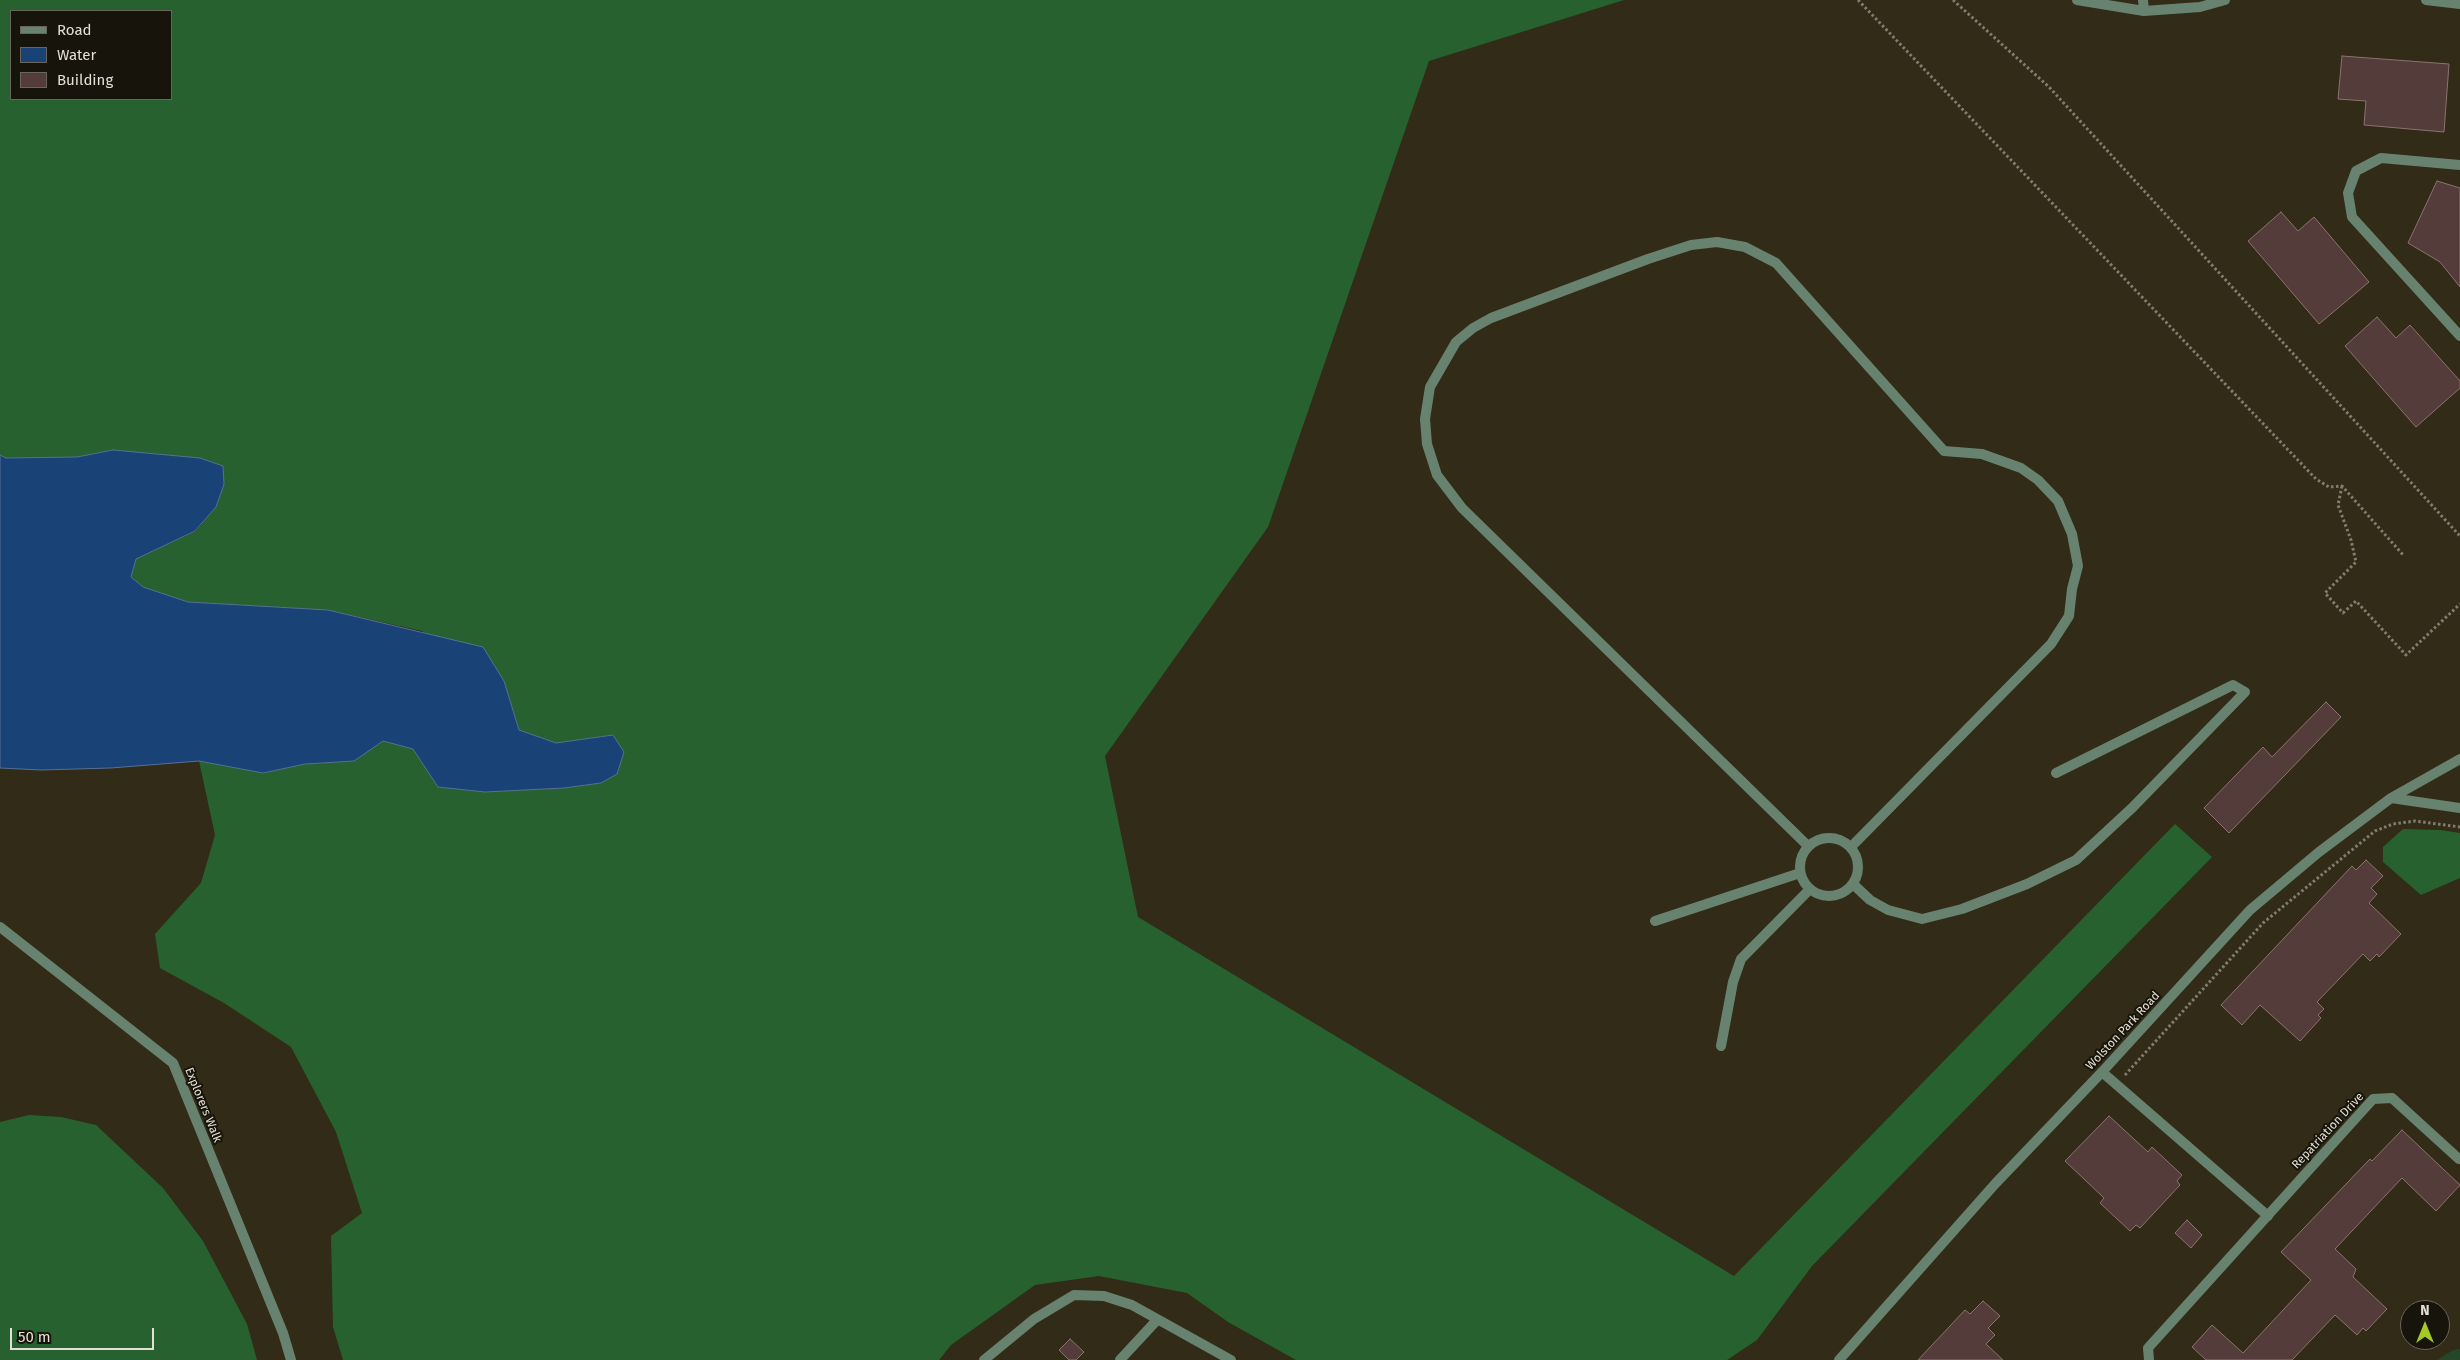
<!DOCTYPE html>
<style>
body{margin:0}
#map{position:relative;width:2460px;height:1360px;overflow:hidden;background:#322b17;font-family:"Fira Sans",sans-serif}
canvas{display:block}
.legend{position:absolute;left:10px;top:10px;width:162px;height:90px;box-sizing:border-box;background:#17140b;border:1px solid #69655b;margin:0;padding:6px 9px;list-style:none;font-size:15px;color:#e3dfd2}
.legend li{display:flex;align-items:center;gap:10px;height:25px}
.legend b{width:25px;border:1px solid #69655b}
.north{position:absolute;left:2400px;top:1300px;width:50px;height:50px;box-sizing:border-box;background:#17140b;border:1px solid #69655b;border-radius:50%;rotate:0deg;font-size:14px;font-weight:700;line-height:20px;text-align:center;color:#e3dfd2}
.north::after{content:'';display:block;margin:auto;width:18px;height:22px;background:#a3c926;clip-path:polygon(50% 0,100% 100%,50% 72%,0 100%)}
.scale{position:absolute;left:10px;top:1328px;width:144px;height:22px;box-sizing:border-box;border:2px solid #e3dfd2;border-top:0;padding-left:6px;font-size:15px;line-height:18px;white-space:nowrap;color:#e3dfd2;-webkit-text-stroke:4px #17140b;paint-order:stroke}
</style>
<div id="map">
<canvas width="2460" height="1360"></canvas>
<ul class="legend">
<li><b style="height:6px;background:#67836f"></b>Road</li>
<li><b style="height:14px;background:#194276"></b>Water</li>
<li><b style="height:14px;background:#543c3a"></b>Building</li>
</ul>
<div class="north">N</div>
<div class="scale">50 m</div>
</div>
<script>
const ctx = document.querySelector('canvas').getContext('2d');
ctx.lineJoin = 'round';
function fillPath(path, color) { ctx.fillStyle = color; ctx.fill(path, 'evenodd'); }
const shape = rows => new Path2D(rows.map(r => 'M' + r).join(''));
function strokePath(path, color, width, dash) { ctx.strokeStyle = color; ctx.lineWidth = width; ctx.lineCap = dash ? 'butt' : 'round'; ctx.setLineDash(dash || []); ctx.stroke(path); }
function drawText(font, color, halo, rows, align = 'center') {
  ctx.font = font + ' "Fira Sans",sans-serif'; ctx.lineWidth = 4; ctx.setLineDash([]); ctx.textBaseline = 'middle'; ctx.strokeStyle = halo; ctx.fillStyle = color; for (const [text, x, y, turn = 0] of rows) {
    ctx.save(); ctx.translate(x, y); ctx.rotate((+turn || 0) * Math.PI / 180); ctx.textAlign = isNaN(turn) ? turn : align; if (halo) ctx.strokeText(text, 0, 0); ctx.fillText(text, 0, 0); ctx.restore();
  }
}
fillPath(shape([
 [2460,1349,2460,1360,2437,1360,2453,1350]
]), '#26462a');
fillPath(shape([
 [0,0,1624,0,1429,61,1268,527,1105,756,1138,917,1734,1276,2175,824,2212,857,1812,1266,1757,1340,1727,1360,1296,1360,1228,1322,1187,1293,1099,1276,1035,1285,951,1345,939,1360,343,1360,333,1327,331,1236,362,1213,336,1132,291,1047,224,1003,160,968,155,934,201,883,215,835,199,761,263,773,305,764,354,761,383,740,413,749,439,787,485,792,564,788,601,783,613,735,556,743,519,730,504,681,422,631,328,610,188,602,143,587,131,577,136,559,196,531,216,507,223,466,200,458,113,450,77,457,5,458,0,455],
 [11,11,171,11,171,99,11,99],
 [2403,829,2441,830,2460,833,2460,878,2421,895,2383,862,2383,847],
 [29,1115,61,1117,96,1125,163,1188,203,1241,247,1324,257,1360,0,1360,0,1122]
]), '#276130');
const water = shape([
 [113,450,200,458,223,466,224,484,216,507,195,531,136,559,131,577,143,587,188,602,328,610,483,647,504,681,519,730,556,743,613,735,624,752,617,774,601,783,564,788,485,792,438,787,413,749,383,741,354,761,305,764,263,773,199,761,111,768,41,770,0,768,0,455,6,458,77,457,113,450]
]);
fillPath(water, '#194276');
strokePath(water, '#567192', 1);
const building = shape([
 [2342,56,2449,64,2444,132,2364,125,2366,101,2338,99,2342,56],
 [2437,181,2460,188,2460,287,2440,262,2408,243,2437,181],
 [2281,212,2298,231,2314,217,2369,282,2319,324,2248,241,2281,212],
 [2377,317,2396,338,2410,325,2460,381,2460,388,2416,427,2345,346,2377,317],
 [2326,702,2341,717,2229,833,2204,808,2263,747,2272,757,2326,702],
 [2366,860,2383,876,2371,888,2377,894,2369,903,2401,934,2379,957,2377,954,2370,961,2363,954,2317,1002,2324,1009,2318,1015,2321,1018,2300,1041,2260,1005,2242,1025,2221,1005,2352,866,2356,870,2366,860],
 [2109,1116,2148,1152,2152,1147,2182,1175,2177,1181,2180,1185,2140,1228,2136,1225,2130,1231,2100,1203,2104,1198,2065,1161,2109,1116],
 [2402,1130,2460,1185,2436,1211,2402,1178,2335,1249,2356,1269,2353,1277,2387,1309,2366,1331,2363,1328,2357,1335,2335,1315,2292,1360,2206,1360,2192,1347,2212,1325,2243,1353,2311,1280,2281,1252,2370,1159,2372,1161,2402,1130],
 [2187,1220,2202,1235,2191,1248,2175,1233,2187,1220],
 [1983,1301,2000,1316,1988,1328,1995,1335,1986,1344,2003,1360,1918,1360,1965,1310,1970,1314,1983,1301],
 [1070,1339,1084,1352,1076,1360,1069,1360,1059,1350,1070,1339]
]);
fillPath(building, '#543c3a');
strokePath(building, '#8d7270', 1);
strokePath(shape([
 [1858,0,2316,479,2329,487,2342,486,2404,556],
 [1953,0,2049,87,2460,536],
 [2342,486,2338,505,2351,540,2356,562,2325,593,2343,613,2356,601,2406,655,2460,604],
 [2125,1075,2263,923,2375,831,2393,824,2415,821,2460,827]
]), '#827d6c', 3, [2.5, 2.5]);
strokePath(shape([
 [2460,165,2381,158,2356,171,2348,193,2352,217,2460,336],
 '1800 867a29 29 0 1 1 58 0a29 29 0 1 1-58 0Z',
 [1808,846,1462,508,1437,475,1427,444,1425,419,1430,387,1456,342,1473,328,1491,318,1648,259,1691,245,1717,242,1745,247,1776,263,1944,451,1982,454,2021,468,2038,480,2058,501,2072,534,2078,566,2072,589,2069,616,2051,644,1851,847],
 [1853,884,1870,900,1888,910,1922,919,1962,909,2027,884,2076,860,2132,808,2245,692,2233,685,2056,773],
 [1655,921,1800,873],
 [0,927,173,1063,283,1333,291,1360],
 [1721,1046,1733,982,1741,959,1810,889],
 [984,1360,1034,1319,1074,1295,1104,1296,1132,1305,1231,1360],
 [1120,1360,1157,1320]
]), '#67836f', 10);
strokePath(shape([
 [2077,0,2144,11,2200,7,2225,0],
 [2143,0,2144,11],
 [2426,0,2460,4],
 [2391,798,2460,808],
 [2102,1072,2268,1216],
 [1839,1360,1995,1184,2102,1072,2250,910,2319,852,2391,798,2460,759],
 [2149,1360,2148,1348,2373,1099,2392,1098,2459,1159]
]), '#67836f', 10);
drawText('12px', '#e3dfd2', '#17140b', [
 ["Wolston Park Road",2123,1031,-47],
 ["Explorers Walk",203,1105,68],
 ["Repatriation Drive",2328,1131,-47]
]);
</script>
